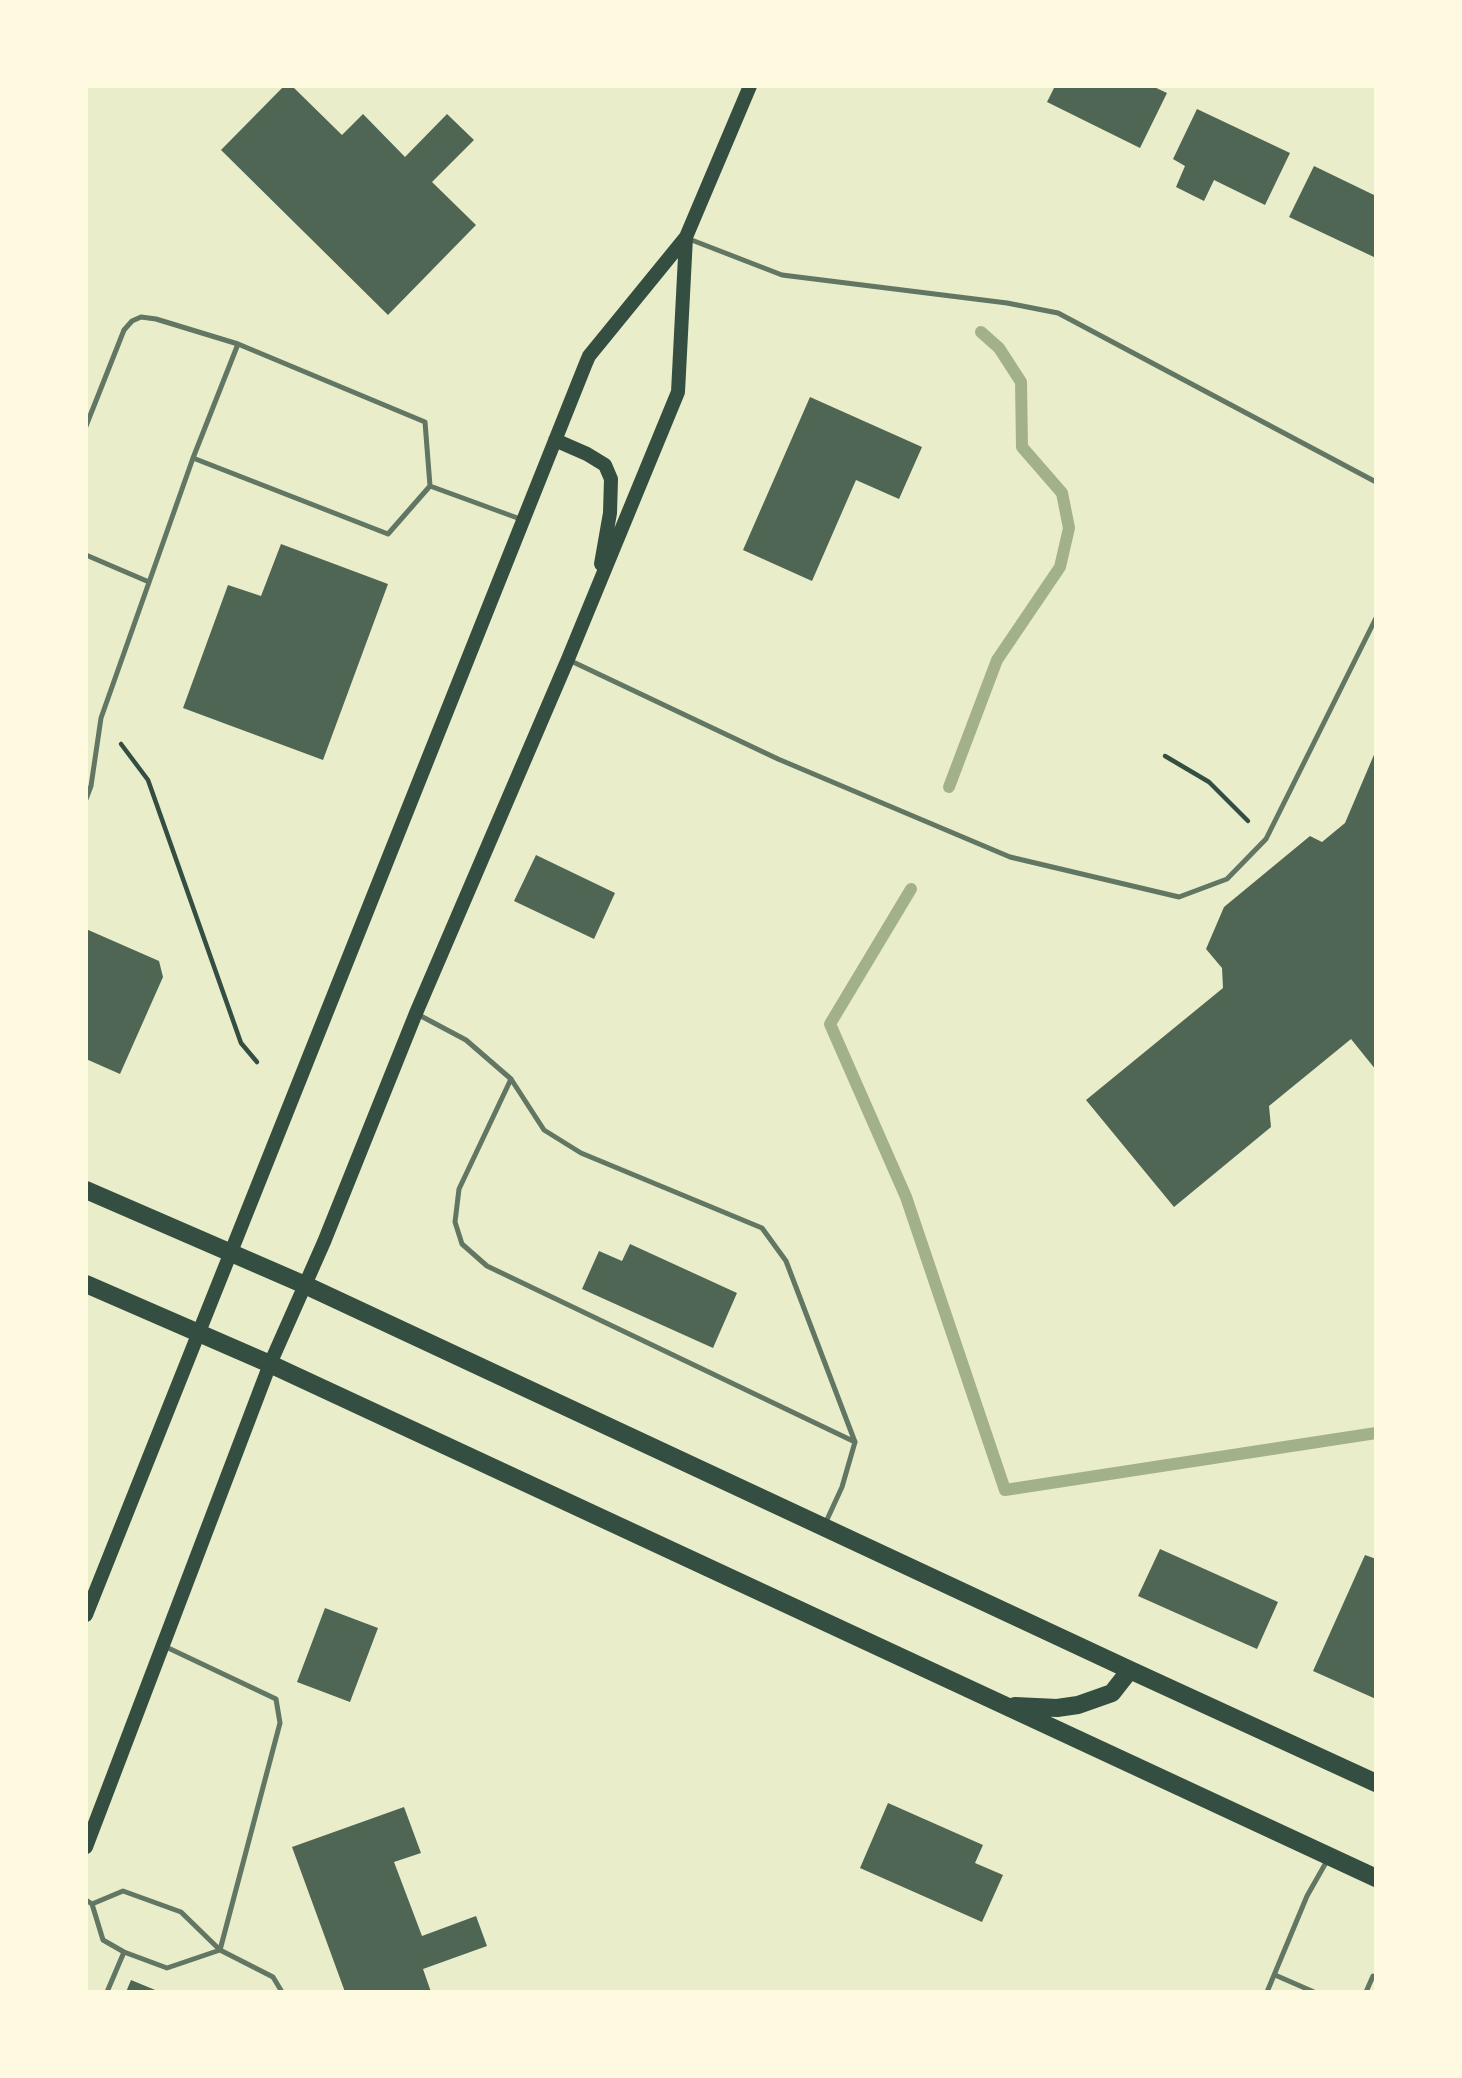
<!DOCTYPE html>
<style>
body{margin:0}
#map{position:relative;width:1462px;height:2078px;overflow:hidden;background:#e9edc9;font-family:Rubik,sans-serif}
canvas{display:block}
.frame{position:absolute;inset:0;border:88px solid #fefae0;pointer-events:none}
</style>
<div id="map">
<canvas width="1462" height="2078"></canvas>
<div class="frame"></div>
</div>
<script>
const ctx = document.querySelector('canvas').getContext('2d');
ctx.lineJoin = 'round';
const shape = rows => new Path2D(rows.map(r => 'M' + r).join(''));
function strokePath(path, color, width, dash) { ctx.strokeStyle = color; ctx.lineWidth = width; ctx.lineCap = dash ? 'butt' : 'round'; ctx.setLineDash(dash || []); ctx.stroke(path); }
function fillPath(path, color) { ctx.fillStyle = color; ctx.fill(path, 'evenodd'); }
strokePath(shape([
 [949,787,997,660,1060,567,1069,528,1062,493,1022,447,1021,382,999,348,981,332],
 [911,889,830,1024,906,1197,1005,1490,1376,1433]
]), '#a3b18a', 12);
fillPath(shape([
 [284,86,292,86,342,135,363,114,405,157,447,114,474,140,432,182,476,225,388,315,221,150],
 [1055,86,1152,86,1167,93,1140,148,1047,102],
 [1197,109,1290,153,1265,205,1214,180,1204,201,1176,187,1185,166,1173,159],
 [1314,166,1376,196,1376,258,1289,217],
 [810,397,922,447,899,499,856,480,812,581,743,550],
 [281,544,388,584,323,760,183,708,228,585,261,596],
 [1376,750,1376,1070,1351,1039,1269,1106,1271,1127,1174,1207,1086,1100,1223,988,1222,968,1206,949,1224,907,1310,836,1322,842,1345,823],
 [536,855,615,893,594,939,514,901],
 [86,929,159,961,163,977,120,1074,86,1059],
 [630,1244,737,1293,713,1348,582,1289,599,1251,622,1261],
 [1160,1549,1278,1602,1257,1649,1138,1596],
 [1365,1555,1376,1559,1376,1699,1313,1671],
 [325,1608,378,1628,350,1702,297,1682],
 [888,1803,983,1845,975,1863,1003,1875,982,1922,860,1868],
 [404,1807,421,1853,394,1862,422,1936,476,1916,487,1946,423,1969,431,1992,345,1992,292,1847],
 [131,1980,160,1992,126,1992]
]), '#4f6655');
strokePath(shape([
 [121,744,148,780,241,1043,257,1062],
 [1165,756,1209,782,1248,821]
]), '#344e41', 4.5);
strokePath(shape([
 [689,239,782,275,1007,303,1058,313,1376,482],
 [86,426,124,330,132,321,141,317,156,319,238,344],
 [430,486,425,422,238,344,193,458,388,534,430,486,523,520],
 [86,555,149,582],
 [571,661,778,759,1010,857,1179,897,1227,879,1266,839,1376,618],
 [86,799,91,786,101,718,193,458],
 [419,1015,466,1040,511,1079,544,1130,581,1153,762,1228,786,1261,855,1442,842,1487,825,1524],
 [511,1079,459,1189,455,1222,462,1244,487,1266,855,1442],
 [164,1646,276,1699,280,1723,220,1950,273,1977,282,1992],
 [86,1900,92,1904,103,1940,124,1952,167,1968,220,1950,181,1912,123,1891,92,1904],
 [1275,1975,1314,1992],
 [107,1992,124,1952],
 [1267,1992,1307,1896,1328,1859],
 [1366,1992,1373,1976]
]), '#617663', 5);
strokePath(shape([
 [555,440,587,454,605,465,611,479,610,513,601,564],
 [86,1615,586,363,589,356,686,237,750,86],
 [86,1847,270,1364,324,1242,416,1013,568,659,678,392,686,237]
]), '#344e41', 14);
strokePath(shape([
 [86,1190,305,1285,1130,1670,1376,1783],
 [86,1284,270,1364,1376,1878],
 [1015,1706,1057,1708,1078,1705,1112,1693,1130,1670]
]), '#344e41', 18);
</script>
